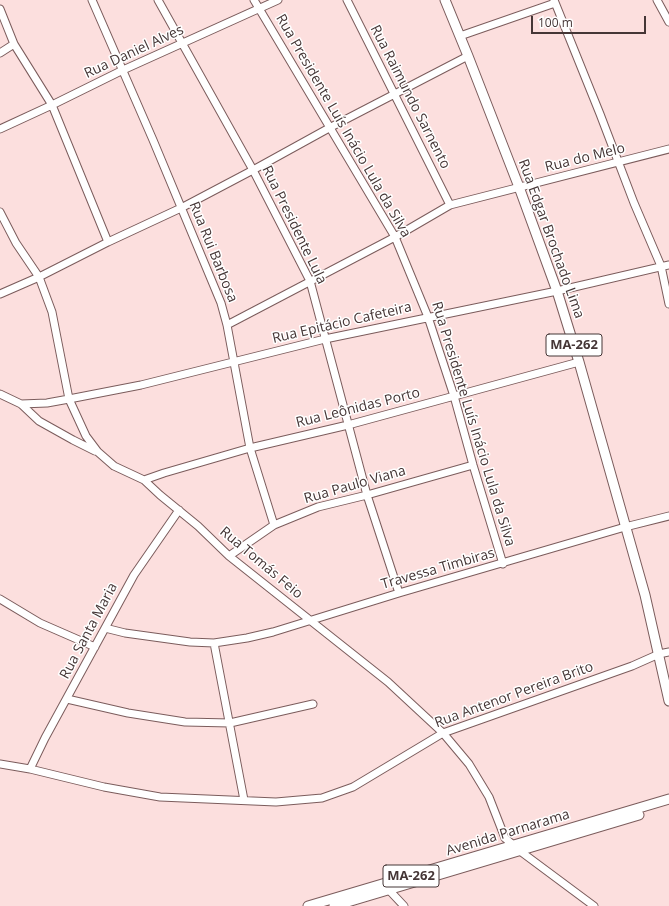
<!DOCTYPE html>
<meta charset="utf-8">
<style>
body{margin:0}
#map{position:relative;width:669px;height:906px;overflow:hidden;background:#fcdfde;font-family:"Open Sans",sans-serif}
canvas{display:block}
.scale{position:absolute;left:531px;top:16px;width:115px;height:18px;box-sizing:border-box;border:2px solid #453636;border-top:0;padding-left:5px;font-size:12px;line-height:14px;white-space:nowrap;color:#453636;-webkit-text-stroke:3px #fff;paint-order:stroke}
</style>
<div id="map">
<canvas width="669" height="906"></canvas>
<div class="scale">100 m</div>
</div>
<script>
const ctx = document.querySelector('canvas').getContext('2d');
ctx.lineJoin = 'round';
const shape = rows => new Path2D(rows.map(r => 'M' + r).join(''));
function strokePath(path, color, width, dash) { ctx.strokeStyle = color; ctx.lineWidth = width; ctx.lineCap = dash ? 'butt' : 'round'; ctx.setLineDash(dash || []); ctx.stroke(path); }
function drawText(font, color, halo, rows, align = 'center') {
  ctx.font = font + ' "Open Sans",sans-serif'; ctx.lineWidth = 3; ctx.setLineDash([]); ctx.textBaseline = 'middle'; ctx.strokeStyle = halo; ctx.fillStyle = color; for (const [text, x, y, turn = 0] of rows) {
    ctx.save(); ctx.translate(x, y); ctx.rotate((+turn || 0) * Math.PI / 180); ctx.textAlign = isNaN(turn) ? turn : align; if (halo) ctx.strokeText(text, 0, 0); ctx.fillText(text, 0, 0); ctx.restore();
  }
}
const minor = shape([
 [92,0,153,140,221,303,227,325,250,448,274,525],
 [158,0,253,170,310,281,367,495,399,593],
 [254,0,395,237,428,317,454,396,473,465,503,564],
 [347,0,450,205],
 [554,0,600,114,634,203,661,266,669,304],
 [657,0,669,22],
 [0,9,14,44,52,105,108,242],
 [460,36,555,3],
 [0,53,14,44],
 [0,129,52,105,123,70,278,0],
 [0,212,16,243,39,277,52,312,69,399,86,436,98,452,114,466,144,480,160,495,198,526,229,556,388,682,443,733,469,764,489,797,505,838,513,845],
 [0,294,39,277,108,242,181,208,253,170,331,127,468,56],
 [227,325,395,237,450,205,669,149],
 [0,394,21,404,39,421,73,440,95,451],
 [21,404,47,403,69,399,141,385,325,339,557,291,669,265],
 [144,480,164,473,250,448,348,425,579,362],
 [229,556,274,525,318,507,367,495,473,465],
 [0,599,40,623,95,647],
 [105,628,125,633,190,642,214,643,247,638,273,632,399,593,625,527,669,516],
 [214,643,244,800],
 [67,699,128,713,185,722,230,723,313,704],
 [0,764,30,769,104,787,160,797,276,802,322,798,353,787,443,733,632,666,659,654,669,652],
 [30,769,45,738,134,575,179,510],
 [520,851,594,906],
 [389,890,404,906]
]);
const major = shape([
 [445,0,468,56,519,187,557,291,579,362,645,595,669,701],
 [308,906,669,799],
 [334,906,639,815]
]);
strokePath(minor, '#7b5c5c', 9);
strokePath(major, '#7b5c5c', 11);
strokePath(minor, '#fff', 7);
strokePath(major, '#fff', 9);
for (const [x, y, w] of [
 [574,345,56],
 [411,876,56]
]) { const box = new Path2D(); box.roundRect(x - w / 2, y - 11, w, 22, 3); ctx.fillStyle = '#fff'; ctx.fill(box); strokePath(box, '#453636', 1); }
drawText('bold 13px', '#453636', null, [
 ["MA-262",574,345],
 ["MA-262",411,876]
]);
drawText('14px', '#453636', '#fff', [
 ["Rua Daniel Alves",134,52,-25],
 ["Rua Raimundo Sarnento",410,97,63],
 ["Rua Presidente Luís Inácio Lula da Silva",343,126,60],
 ["Rua do Melo",585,158,-14],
 ["Rua Presidente Lula",294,225,64],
 ["Rua Edgar Brochado Lima",551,239,70],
 ["Rua Rui Barbosa",213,252,68],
 ["Rua Epitácio Cafeteira",342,323,-13],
 ["Rua Leônidas Porto",358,408,-14],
 ["Rua Presidente Luís Inácio Lula da Silva",473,424,73],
 ["Rua Paulo Viana",355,485,-16],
 ["Rua Tomás Feio",261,563,40],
 ["Travessa Timbiras",438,569,-16],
 ["Rua Santa Maria",89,631,-62],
 ["Rua Antenor Pereira Brito",514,695,-20],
 ["Avenida Parnarama",508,833,-17]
]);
</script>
